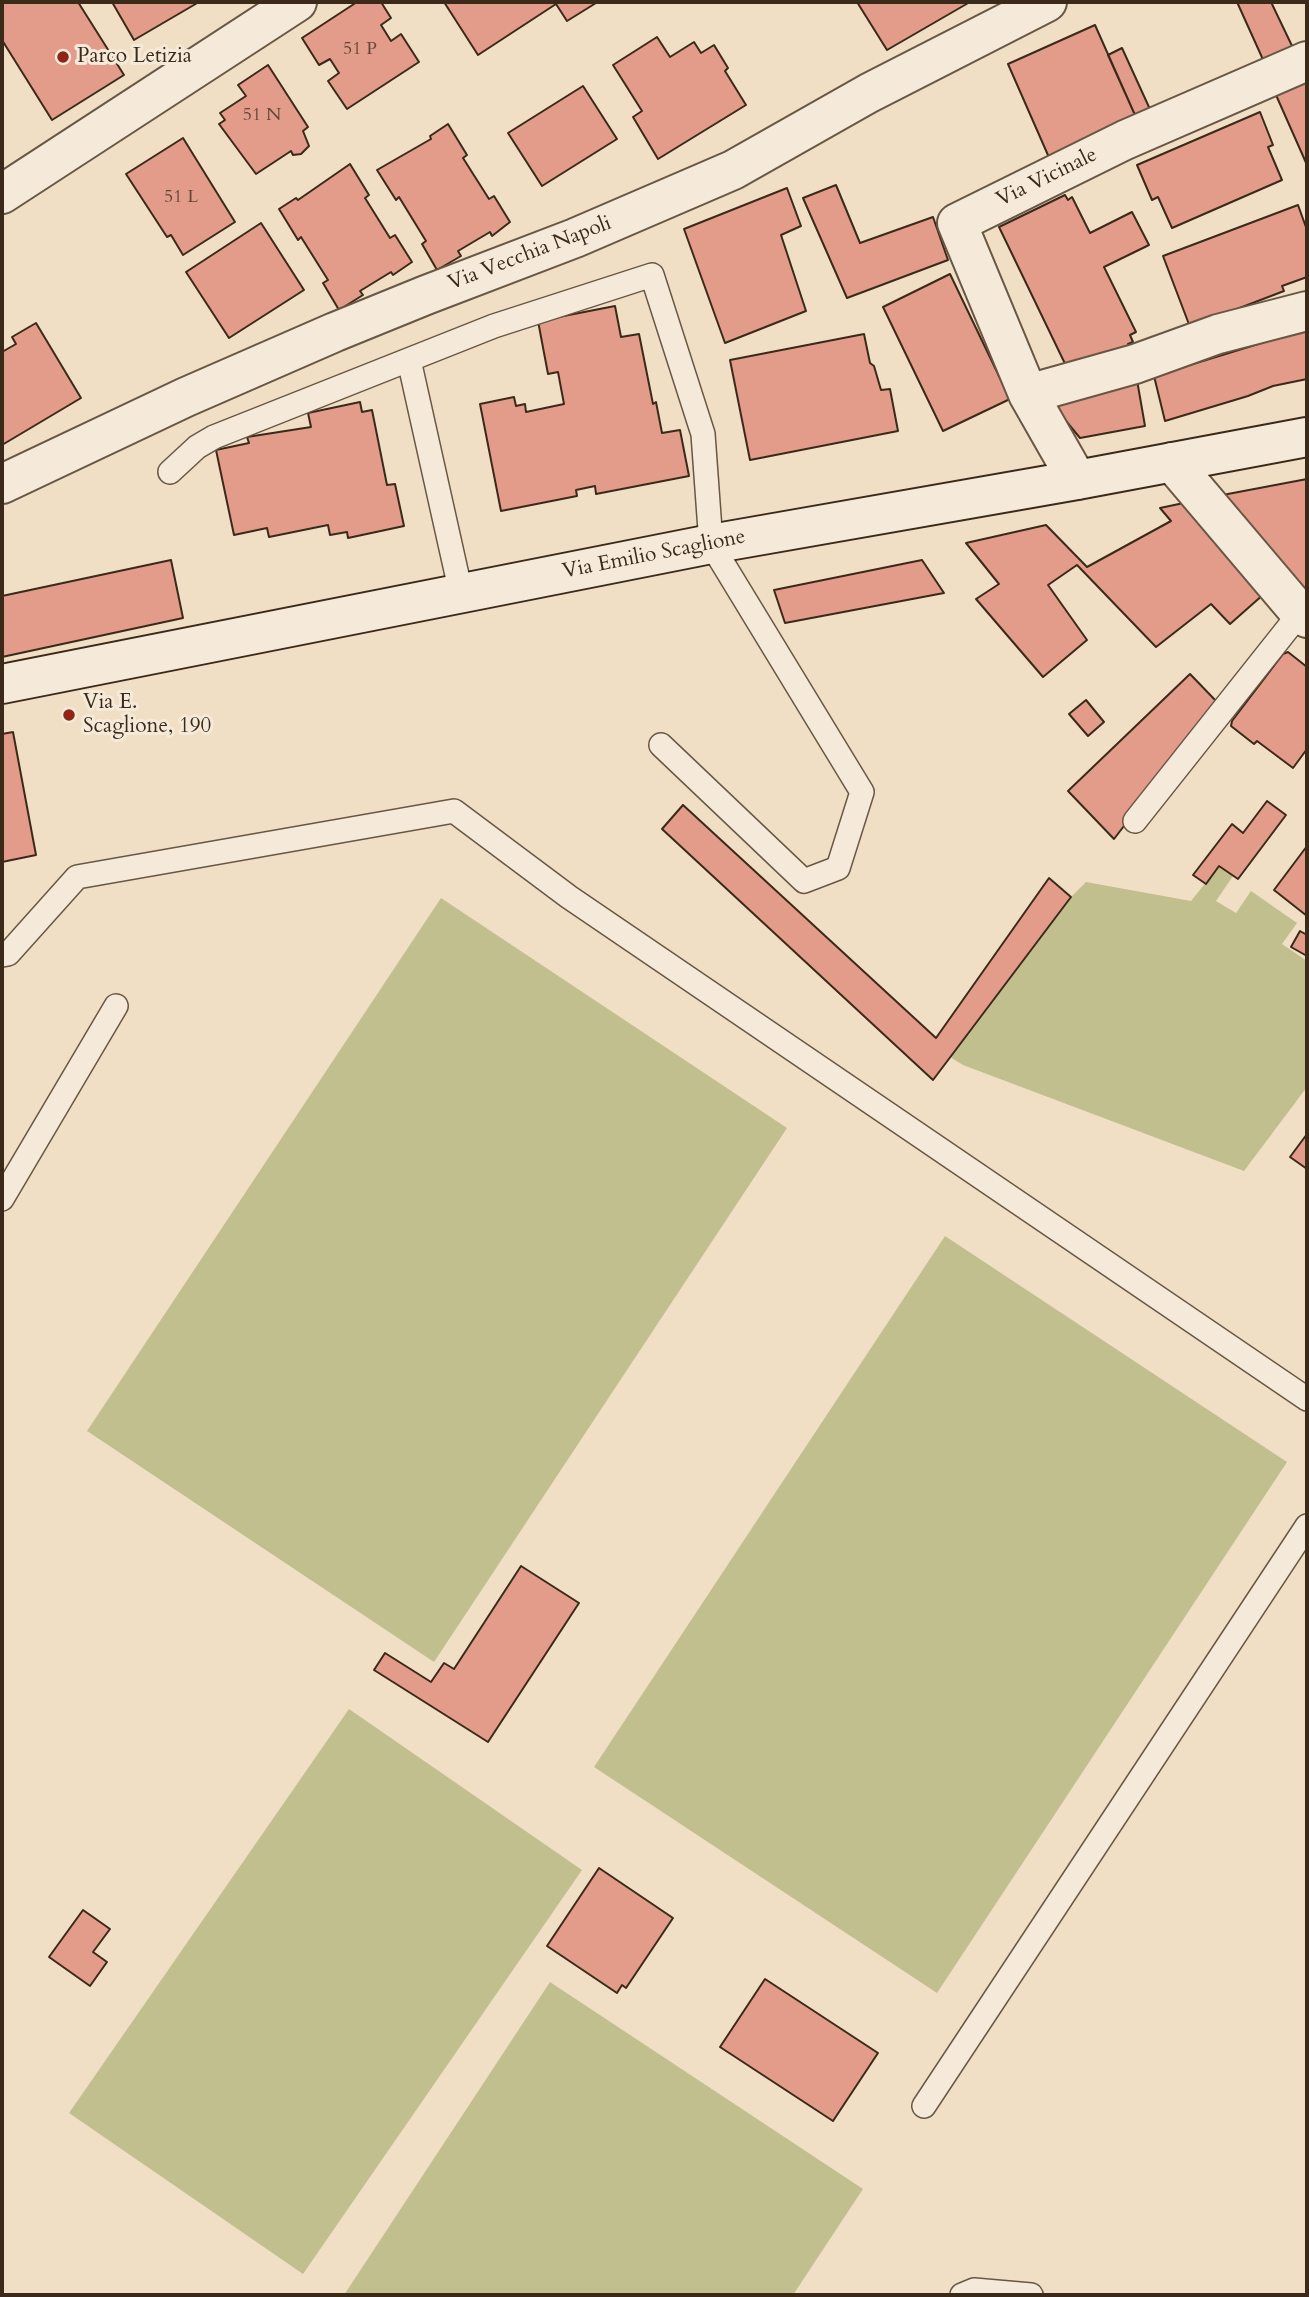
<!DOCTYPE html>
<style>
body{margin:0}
#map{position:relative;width:1309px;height:2297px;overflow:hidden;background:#f0dfc5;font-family:Cardo,serif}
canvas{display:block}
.frame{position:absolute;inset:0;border:4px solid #3b2a19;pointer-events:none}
</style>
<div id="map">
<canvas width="1309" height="2297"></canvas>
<div class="frame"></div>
</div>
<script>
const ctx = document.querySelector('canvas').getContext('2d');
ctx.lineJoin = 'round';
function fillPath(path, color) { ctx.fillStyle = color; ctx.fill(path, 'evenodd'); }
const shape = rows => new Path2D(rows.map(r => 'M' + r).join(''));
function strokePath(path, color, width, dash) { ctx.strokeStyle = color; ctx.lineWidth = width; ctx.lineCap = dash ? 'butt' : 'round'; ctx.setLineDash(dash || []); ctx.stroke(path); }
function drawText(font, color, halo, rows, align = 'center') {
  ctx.font = font + ' Cardo,serif'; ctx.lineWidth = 6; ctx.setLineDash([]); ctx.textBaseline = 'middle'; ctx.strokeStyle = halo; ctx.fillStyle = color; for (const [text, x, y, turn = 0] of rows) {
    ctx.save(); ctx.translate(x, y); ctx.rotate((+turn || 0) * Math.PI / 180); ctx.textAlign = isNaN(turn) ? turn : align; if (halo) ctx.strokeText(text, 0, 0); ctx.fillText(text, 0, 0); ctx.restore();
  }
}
fillPath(shape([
 [1219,866,1233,876,1216,901,1236,913,1251,891,1297,923,1282,944,1307,961,1307,1087,1244,1171,963,1065,950,1057,1071,897,1086,882,1191,901],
 [441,898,787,1128,434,1662,87,1431],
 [945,1236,1287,1462,937,1993,594,1767],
 [349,1709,582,1870,303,2274,69,2113],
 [550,1982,863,2189,793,2295,344,2295]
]), '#c2bf8f');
const building = shape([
 [2,2,78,2,124,75,52,120,2,40,2,2],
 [112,2,199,2,134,40,112,2],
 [357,2,381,2,391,18,381,25,391,41,401,34,419,62,347,109,328,81,339,73,330,59,319,65,302,38,357,2],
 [444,2,595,2,596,3,567,21,556,4,478,55,444,2],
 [857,2,970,2,887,50,857,2],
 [1237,2,1271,2,1294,50,1265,64,1237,2],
 [1095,25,1139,124,1051,162,1008,64,1095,25],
 [657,37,670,57,694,42,701,53,714,45,728,68,725,71,746,105,658,159,633,117,642,111,613,65,657,37],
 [1122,48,1154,118,1139,124,1108,55,1122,48],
 [268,65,308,127,303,131,309,146,301,154,293,155,291,151,256,174,219,124,225,120,220,113,246,96,238,85,268,65],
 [1307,81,1307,165,1276,95,1307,81],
 [583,86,617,139,542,186,508,133,583,86],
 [1260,112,1273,145,1268,147,1282,180,1172,228,1158,197,1152,200,1137,165,1260,112],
 [448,124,467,155,463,158,489,199,494,196,510,222,492,236,490,232,458,251,461,256,437,270,422,244,426,241,399,197,396,200,377,170,431,139,430,136,448,124],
 [183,138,235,222,183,255,171,235,167,237,126,174,183,138],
 [350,164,369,195,365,198,390,238,395,235,412,262,393,275,391,272,360,291,363,295,339,310,323,283,328,280,301,237,298,240,279,209,296,198,298,200,350,164],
 [836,185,860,243,933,217,948,260,847,298,803,198,836,185],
 [787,188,801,226,781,235,806,311,725,343,684,229,787,188],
 [1065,195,1068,200,1072,197,1090,233,1132,212,1149,245,1104,267,1136,332,1130,335,1133,342,1128,344,1130,349,1069,372,999,227,1065,195],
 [1298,205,1307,230,1307,277,1282,286,1284,291,1190,327,1163,256,1298,205],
 [261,223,304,290,229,338,186,272,261,223],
 [950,274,1010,399,943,431,883,307,950,274],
 [615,306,621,337,639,334,653,404,656,402,662,433,680,430,689,476,596,494,595,486,576,490,577,496,501,511,480,404,514,397,516,406,525,404,526,412,564,404,558,372,548,374,538,321,615,306],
 [36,323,81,398,2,445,2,352,16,344,12,337,36,323],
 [1307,329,1307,379,1273,386,1248,396,1165,421,1154,376,1307,329],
 [864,334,870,363,874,366,881,390,890,389,898,431,750,460,730,360,864,334],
 [1137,380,1145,426,1080,438,1048,399,1137,380],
 [360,402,362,412,372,410,387,485,395,484,404,526,348,538,347,532,330,535,328,525,269,537,267,528,234,535,216,450,249,443,247,437,311,427,308,413,360,402],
 [1307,479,1307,602,1212,497,1307,479],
 [1198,500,1273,586,1230,624,1211,604,1156,647,1077,565,1048,585,1087,640,1043,677,976,599,999,584,966,543,1046,525,1087,567,1171,521,1160,508,1198,500],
 [171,560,183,618,2,657,2,596,171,560],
 [922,560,944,593,785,623,774,590,922,560],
 [1288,652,1307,667,1307,749,1293,768,1257,741,1254,744,1231,726,1232,721,1283,654,1288,652],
 [1190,674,1218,703,1114,839,1068,791,1190,674],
 [1086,700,1104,722,1088,736,1069,714,1086,700],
 [13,732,36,855,2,862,2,734,13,732],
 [1267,801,1286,815,1238,879,1219,866,1206,884,1193,875,1232,824,1243,833,1267,801],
 [683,805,936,1038,1049,878,1071,897,933,1080,662,829,683,805],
 [1307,846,1307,916,1274,890,1307,846],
 [1300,931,1307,935,1307,956,1291,947,1300,931],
 [1307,1134,1307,1169,1290,1157,1307,1134],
 [521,1566,579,1603,488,1742,374,1670,385,1653,431,1682,444,1663,454,1669,521,1566],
 [599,1868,673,1918,626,1988,622,1985,617,1993,547,1946,599,1868],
 [83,1910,110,1929,93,1952,107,1962,90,1986,49,1957,83,1910],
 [765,1979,878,2053,833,2121,720,2047,765,1979]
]);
fillPath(building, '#e39b8a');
strokePath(building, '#3b2a19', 2);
const service = shape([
 [409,360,461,593],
 [170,472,197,447,214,437,494,326,652,275,703,434,711,544,862,792,838,868,804,881,661,745],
 [1135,821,1300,613],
 [2,955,8,954,77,877,454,811,569,897,1307,1399],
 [2,1199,116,1006],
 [924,2106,1307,1526],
 [962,2295,974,2290,1031,2295]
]);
const minor = shape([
 [2,194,297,2],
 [1028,394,1135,364,1218,334,1307,311],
 [1172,462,1300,613,1307,618],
 [1077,480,1028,394,957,223,1125,140,1307,61],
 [2,484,186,397,335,332,426,295,575,238,733,170,869,93,1047,2]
]);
const secondary = shape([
 [2,684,711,544,1077,480,1307,437]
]);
strokePath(service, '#685744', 26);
strokePath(minor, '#685744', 42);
strokePath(secondary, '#3b2a19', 42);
strokePath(service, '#f5ead9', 23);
strokePath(minor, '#f5ead9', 38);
strokePath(secondary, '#f5ead9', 38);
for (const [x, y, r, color] of [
 [63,57,7,"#8f2418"],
 [69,715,7,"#8f2418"]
]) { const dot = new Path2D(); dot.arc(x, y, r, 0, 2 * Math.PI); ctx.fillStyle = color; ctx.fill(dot); strokePath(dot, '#f5ead9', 2.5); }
drawText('18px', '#654635', null, [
 ["51 P",360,50],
 ["51 N",262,116],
 ["51 L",181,198]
]);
drawText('21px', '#3b2a19', '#f5ead9', [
 ["Parco Letizia",77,57],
 ["Via E.",83,703],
 ["Scaglione, 190",83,727]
], 'left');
drawText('21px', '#3b2a19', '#f5ead9', [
 ["Via Vicinale",1047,178,-26],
 ["Via Vecchia Napoli",530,254,-21],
 ["Via Emilio Scaglione",654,555,-11]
]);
</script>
